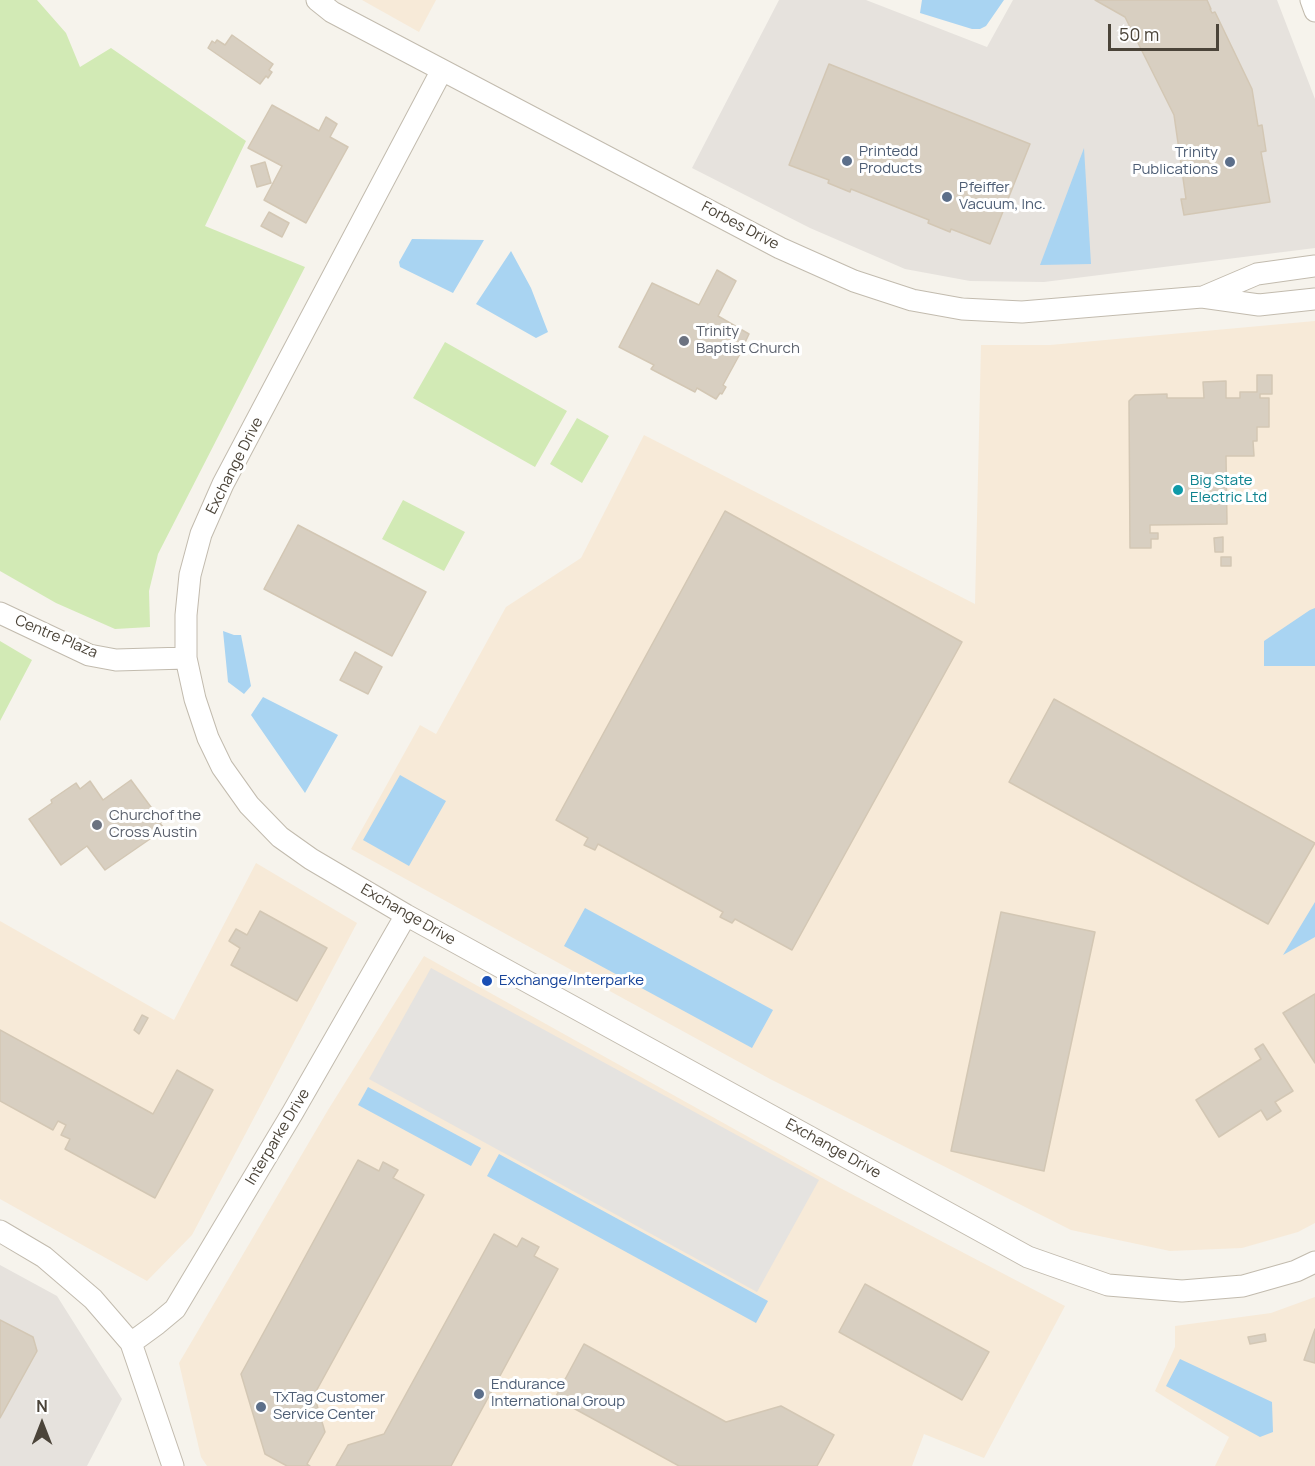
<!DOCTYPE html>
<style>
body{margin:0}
#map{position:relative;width:1315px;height:1466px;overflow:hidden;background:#f6f3ec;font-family:Manrope,sans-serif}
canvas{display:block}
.north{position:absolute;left:12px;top:1394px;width:60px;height:60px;-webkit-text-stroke:4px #fff;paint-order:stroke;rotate:0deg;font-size:16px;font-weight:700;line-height:24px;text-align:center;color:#4b4439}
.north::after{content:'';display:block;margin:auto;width:21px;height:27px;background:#4b4439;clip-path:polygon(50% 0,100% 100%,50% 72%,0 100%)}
.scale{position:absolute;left:1108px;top:24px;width:111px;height:27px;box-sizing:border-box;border:3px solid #4b4439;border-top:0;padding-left:8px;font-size:18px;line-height:21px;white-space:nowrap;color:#4b4439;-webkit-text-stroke:4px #fff;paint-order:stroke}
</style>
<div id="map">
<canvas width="1315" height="1466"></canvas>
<div class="north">N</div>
<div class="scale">50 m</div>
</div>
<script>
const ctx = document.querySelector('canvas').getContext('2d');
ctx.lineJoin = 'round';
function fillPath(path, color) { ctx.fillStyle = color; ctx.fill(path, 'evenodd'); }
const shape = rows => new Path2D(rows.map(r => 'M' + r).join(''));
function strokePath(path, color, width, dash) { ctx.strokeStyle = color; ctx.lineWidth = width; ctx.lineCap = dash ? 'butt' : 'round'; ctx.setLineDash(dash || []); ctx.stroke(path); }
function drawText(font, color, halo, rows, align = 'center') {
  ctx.font = font + ' Manrope,sans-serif'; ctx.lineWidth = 6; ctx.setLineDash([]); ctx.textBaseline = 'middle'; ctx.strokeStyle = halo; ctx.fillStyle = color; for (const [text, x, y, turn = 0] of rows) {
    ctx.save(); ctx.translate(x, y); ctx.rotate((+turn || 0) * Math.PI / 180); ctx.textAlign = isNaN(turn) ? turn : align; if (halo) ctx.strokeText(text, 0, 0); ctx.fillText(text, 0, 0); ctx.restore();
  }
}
fillPath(shape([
 [362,0,436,0,419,32],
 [1315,321,1315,1223,1298,1232,1242,1248,1170,1251,1071,1230,770,1079,351,849,420,725,436,734,506,607,581,558,644,435,975,604,981,345,1050,345],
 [256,863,357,923,192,1235,147,1281,0,1199,0,921,174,1020],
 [424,956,840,1188,1065,1306,984,1458,924,1434,912,1466,207,1466,201,1457,179,1363,328,1110],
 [1315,1297,1315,1466,1215,1466,1229,1437,1155,1391,1175,1347,1175,1326,1271,1313]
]), '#f7ead8');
fillPath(shape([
 [779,0,866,0,987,47,1013,0,1277,0,1315,99,1315,248,1044,282,970,281,905,269,810,228,692,168],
 [0,1265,57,1296,122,1399,87,1466,0,1466]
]), '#e6e2dd');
fillPath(shape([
 [0,0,37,0,66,33,80,67,111,48,246,141,205,226,305,267,158,554,149,591,150,627,115,629,56,603,0,571],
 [445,342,567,411,535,467,413,398],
 [577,418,609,436,582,483,550,464],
 [403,500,465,532,444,571,382,539],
 [0,641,32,660,0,721]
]), '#d2eab5');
fillPath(shape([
 [431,968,819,1180,757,1292,369,1079]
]), '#e5e3e0');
fillPath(shape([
 [922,0,1004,0,986,26,980,29,972,29,920,13],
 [1084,148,1091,264,1040,265],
 [412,239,484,240,453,293,400,267,399,262],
 [511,251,531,288,548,332,536,338,476,304],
 [1315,608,1315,666,1264,666,1264,641,1310,610],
 [223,631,234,635,241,635,251,686,244,694,228,682],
 [263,697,338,735,305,793,251,715],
 [400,775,446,801,409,866,363,840],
 [1315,902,1315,937,1283,955],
 [585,908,773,1010,752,1048,564,946],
 [368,1087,481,1148,471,1166,358,1105],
 [499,1154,768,1301,756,1323,487,1176],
 [1180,1359,1272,1402,1273,1432,1260,1437,1166,1386]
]), '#a9d4f2');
const building = shape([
 [1095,0,1207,0,1211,9,1210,9,1212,13,1215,12,1252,89,1258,126,1262,125,1266,151,1261,152,1270,202,1184,215,1181,199,1186,199,1174,115,1125,17,1095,0],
 [232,35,273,64,269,70,272,72,268,78,266,76,260,84,208,48,212,41,215,43,217,40,225,45,232,35],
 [829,64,1030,144,990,244,951,229,950,232,928,223,929,220,851,189,850,192,828,183,829,180,789,165,829,64],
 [272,105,319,131,326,117,337,124,330,137,348,147,306,223,264,200,282,166,248,148,272,105],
 [265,162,271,183,257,187,251,166,265,162],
 [269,212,289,223,282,237,261,226,269,212],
 [717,270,736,281,718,316,749,334,742,349,745,351,743,353,741,352,723,385,726,387,722,394,720,393,716,399,697,388,695,392,651,369,654,365,619,347,652,283,699,305,717,270],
 [1257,375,1272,375,1272,394,1260,394,1260,398,1269,398,1269,427,1257,427,1257,441,1253,441,1254,456,1226,456,1227,524,1150,525,1150,533,1158,533,1158,539,1151,539,1151,548,1130,548,1129,401,1135,395,1167,394,1167,398,1204,398,1203,382,1226,381,1226,398,1240,398,1240,392,1257,392,1257,375],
 [725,511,962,642,792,950,735,919,732,923,720,917,723,912,598,844,595,850,584,845,588,838,556,820,725,511],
 [298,525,426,592,392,656,264,589,298,525],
 [1223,537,1223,552,1215,552,1214,538,1223,537],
 [1221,557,1231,557,1231,566,1221,566,1221,557],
 [355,652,382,667,368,694,340,680,355,652],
 [1054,699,1315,843,1268,924,1009,782,1054,699],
 [131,780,162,822,160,823,163,827,149,837,150,839,105,870,87,846,61,865,29,819,52,803,51,800,76,783,80,789,90,781,103,800,131,780],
 [260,911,327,948,297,1001,231,965,240,948,229,941,236,929,247,935,260,911],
 [1001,912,1095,932,1044,1171,951,1151,1001,912],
 [1315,994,1315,1063,1283,1013,1315,994],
 [142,1015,148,1018,139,1034,134,1030,142,1015],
 [0,1030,153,1114,177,1070,213,1090,155,1198,65,1149,70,1139,61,1135,66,1125,58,1121,53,1130,0,1101,0,1030],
 [1263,1044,1293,1091,1275,1102,1281,1111,1267,1120,1261,1110,1219,1137,1196,1100,1261,1059,1255,1049,1263,1044],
 [358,1160,379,1171,383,1162,398,1170,393,1178,424,1195,314,1395,325,1432,307,1464,310,1466,287,1466,265,1454,241,1374,358,1160],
 [494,1234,517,1247,522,1238,539,1247,534,1256,558,1269,451,1466,336,1466,348,1445,384,1434,494,1234],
 [865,1284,989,1352,962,1400,839,1332,865,1284],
 [0,1320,33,1337,37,1351,0,1418,0,1320],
 [1315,1329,1315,1363,1304,1360,1315,1329],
 [1265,1334,1266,1341,1250,1344,1248,1337,1265,1334],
 [584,1344,726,1422,781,1406,834,1435,817,1466,679,1466,555,1398,584,1344]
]);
fillPath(building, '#d8cfc1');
strokePath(building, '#d3c7b4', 1.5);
const minor = shape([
 [317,0,332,12,780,248,854,281,912,300,962,309,1022,312,1202,297,1259,305,1315,299],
 [1311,0,1315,11],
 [442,70,223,484,201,534,190,575,186,615,186,658,195,699,208,738,222,767,249,805,280,837,311,859,406,915,1028,1257,1108,1285,1182,1291,1243,1286,1296,1271,1315,1262],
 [1203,297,1257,274,1315,266],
 [0,613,89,655,116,660,186,658],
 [0,1231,44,1257,93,1299,131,1343,173,1466],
 [131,1343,157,1324,175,1309,293,1112,406,915]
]);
strokePath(minor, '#c2bbae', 23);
strokePath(minor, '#fff', 21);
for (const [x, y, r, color] of [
 [847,161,6,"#5c6f8a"],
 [1230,162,6,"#5c6f8a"],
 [947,197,6,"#5c6f8a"],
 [684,341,6,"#6b7280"],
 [1178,490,6,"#0f9aa8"],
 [97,825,6,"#6b7280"],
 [487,981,6,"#1a4fb4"],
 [479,1394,6,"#5c6f8a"],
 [261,1407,6,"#5c6f8a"]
]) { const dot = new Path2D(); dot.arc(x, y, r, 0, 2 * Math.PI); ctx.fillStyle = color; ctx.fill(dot); strokePath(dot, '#fff', 2); }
drawText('15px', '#4e5e75', '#fff', [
 ["Printedd",859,152],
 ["Products",859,169],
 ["Trinity",1218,153,"right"],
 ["Publications",1218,170,"right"],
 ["Pfeiffer",959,188],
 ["Vacuum, Inc.",959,205],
 ["Endurance",491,1385],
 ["International Group",491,1402],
 ["TxTag Customer",273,1398],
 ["Service Center",273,1415]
], 'left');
drawText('15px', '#4b4439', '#fff', [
 ["Forbes Drive",740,226,28],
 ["Exchange Drive",235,466,-63],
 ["Centre Plaza",56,637,23],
 ["Exchange Drive",408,915,30],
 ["Interparke Drive",278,1137,-59],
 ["Exchange Drive",833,1149,29]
]);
drawText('15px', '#5b616d', '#fff', [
 ["Trinity",696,332],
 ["Baptist Church",696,349],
 ["Churchof the",109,816],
 ["Cross Austin",109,833]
], 'left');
drawText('15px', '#0d838f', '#fff', [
 ["Big State",1190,481],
 ["Electric Ltd",1190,498]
], 'left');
drawText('15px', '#164399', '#fff', [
 ["Exchange/Interparke",499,981]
], 'left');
</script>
